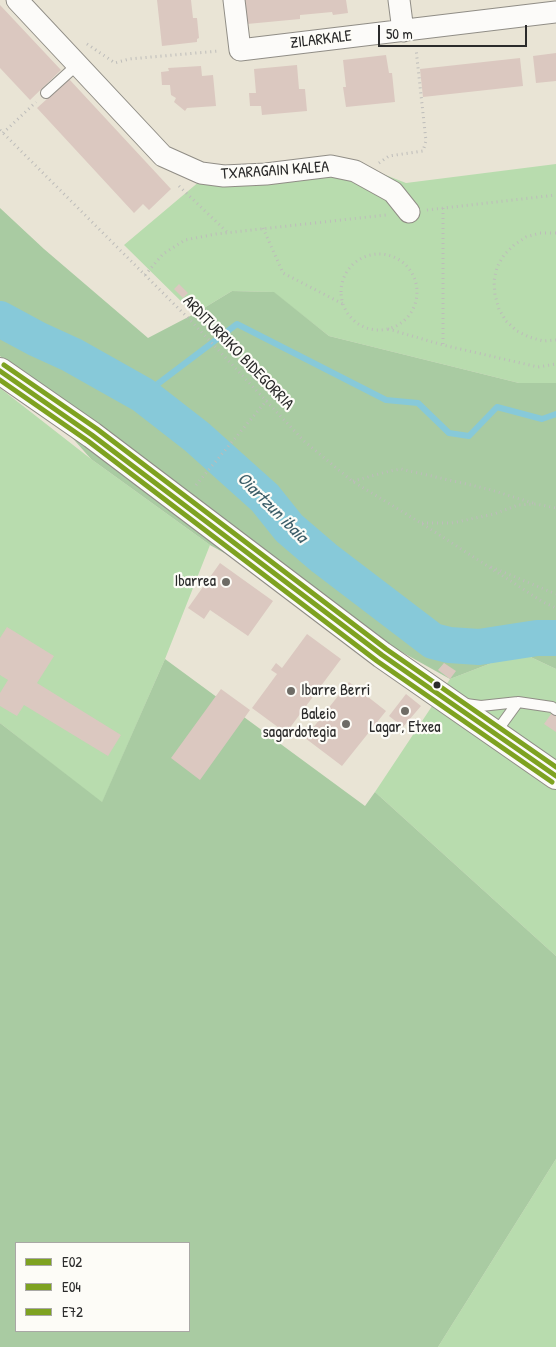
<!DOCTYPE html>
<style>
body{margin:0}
#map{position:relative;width:556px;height:1347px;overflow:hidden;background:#e9e4d5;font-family:"Patrick Hand",sans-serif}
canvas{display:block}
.legend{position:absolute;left:15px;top:1242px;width:175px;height:90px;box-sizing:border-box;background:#fdfcf7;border:1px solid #a9a8a5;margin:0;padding:6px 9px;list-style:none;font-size:15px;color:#2b2b2b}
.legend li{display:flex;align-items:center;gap:10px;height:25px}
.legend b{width:25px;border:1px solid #a9a8a5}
.scale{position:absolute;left:378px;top:25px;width:149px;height:22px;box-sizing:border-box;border:2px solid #2b2b2b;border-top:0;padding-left:6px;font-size:15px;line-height:18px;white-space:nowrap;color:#2b2b2b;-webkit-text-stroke:4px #fdfcf7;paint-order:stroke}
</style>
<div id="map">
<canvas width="556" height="1347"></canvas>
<ul class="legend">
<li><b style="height:6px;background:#7ea221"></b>E02</li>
<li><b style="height:6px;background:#7ea221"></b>E04</li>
<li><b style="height:6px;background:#7ea221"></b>E72</li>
</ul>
<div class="scale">50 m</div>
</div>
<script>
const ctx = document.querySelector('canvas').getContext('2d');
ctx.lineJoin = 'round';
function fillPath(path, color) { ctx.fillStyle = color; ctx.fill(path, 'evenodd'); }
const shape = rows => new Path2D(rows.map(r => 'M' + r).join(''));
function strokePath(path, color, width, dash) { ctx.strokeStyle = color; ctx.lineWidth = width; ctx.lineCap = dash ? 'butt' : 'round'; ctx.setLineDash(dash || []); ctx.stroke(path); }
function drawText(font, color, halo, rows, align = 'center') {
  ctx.font = font + ' "Patrick Hand",sans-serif'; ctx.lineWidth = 4.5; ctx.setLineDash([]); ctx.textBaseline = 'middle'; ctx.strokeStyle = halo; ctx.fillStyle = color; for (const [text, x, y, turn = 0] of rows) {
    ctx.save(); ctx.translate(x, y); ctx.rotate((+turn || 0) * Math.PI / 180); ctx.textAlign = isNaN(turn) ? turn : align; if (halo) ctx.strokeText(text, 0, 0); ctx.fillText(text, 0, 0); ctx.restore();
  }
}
fillPath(shape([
 [352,162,406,183,556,164,556,383,519,383,329,336,273,292,232,291,194,314,124,245,213,170],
 [0,388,91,459,210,545,165,659,102,803,0,723],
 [520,652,556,669,556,956,375,792,450,679],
 [556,1159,556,1347,438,1347]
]), '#b8dcae');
fillPath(shape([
 [0,208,44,249,148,338,194,314,232,291,274,292,329,336,519,383,556,383,556,669,520,652,450,679,210,545,91,459,0,356],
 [165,659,365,806,375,792,556,956,556,1159,438,1347,0,1347,0,723,102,802],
 [16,1243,189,1243,189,1331,16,1331]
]), '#a9cba2');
strokePath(shape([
 [143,395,237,324,386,400,418,403,449,433,469,436,497,407,542,419,556,414]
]), '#87c9d9', 6);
strokePath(shape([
 [0,319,37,339,72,355,143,395,197,437,265,498,289,528,324,558,433,641,449,645,479,647,537,638,556,638]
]), '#87c9d9', 36);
fillPath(shape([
 [157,0,191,0,193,18,197,18,199,38,197,39,197,42,162,46],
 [245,0,346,0,348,13,333,15,332,12,300,15,300,19,247,24],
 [0,5,61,70,30,100,0,68],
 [556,53,556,81,536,83,533,56],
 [386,55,389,73,392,73,395,102,346,107,343,87,346,87,343,60],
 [520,58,523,86,423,97,420,69],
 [297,65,299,89,305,89,307,111,262,115,261,106,250,106,249,93,256,93,254,69],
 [201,66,202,76,213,75,216,106,187,108,185,111,174,102,176,98,171,95,170,85,162,85,161,72,169,71,168,68],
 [69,79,171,189,149,210,143,204,134,213,37,108],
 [179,284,188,293,183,298,174,289],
 [220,563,273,601,248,636,210,610,204,619,188,608],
 [7,627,54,656,37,683,121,735,108,756,24,705,17,716,0,706,0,693,8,680,0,675,0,638],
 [307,634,341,659,286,733,252,708,277,674,271,670,276,663,282,668],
 [444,663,456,671,450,679,438,670],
 [349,682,386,711,342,766,305,738],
 [221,689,250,710,200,780,171,758],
 [406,694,421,706,403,727,389,716],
 [556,707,556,732,544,724]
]), '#dbc8c0');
const service = shape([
 [46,93,78,64],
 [466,704,481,706,518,702,552,707,556,710],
 [491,728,502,724,518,702]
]);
const minor = shape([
 [17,0,163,156,201,173,224,176,266,174,331,166,355,171,393,192,409,212],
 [234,0,240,50,556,12],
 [399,0,403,31]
]);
const tertiary = shape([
 [0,371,92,435,382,655,556,776]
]);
strokePath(service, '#908d86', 12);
strokePath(minor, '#908d86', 23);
strokePath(tertiary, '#908d86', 28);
strokePath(shape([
 [87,44,115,63,129,59,219,51],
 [0,130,191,321,304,441,352,481,421,523,543,602,556,608],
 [3,133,36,102],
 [379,163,389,156,423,151,426,141,416,49],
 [179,186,227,232],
 [443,208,443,345],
 [427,210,556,195],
 [263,228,283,273,343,304],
 [556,233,540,233,526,237,514,245,504,255,497,267,494,281,495,295,499,309,506,321,517,331,529,337,543,341,556,340],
 '341 292a38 38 0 1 1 76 0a38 38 0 1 1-76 0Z',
 [145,275,163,254,185,240,216,234,386,215],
 [388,329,443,345,538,367,556,364],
 [353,481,390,471,401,469,488,489,536,504],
 [196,485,267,400],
 [422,523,452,523,494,514,518,505,536,504,556,508],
 [491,567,556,594]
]), '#bdbcba', 3, [1, 4]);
strokePath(service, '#fcfbf9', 10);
strokePath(minor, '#fcfbf9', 21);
strokePath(tertiary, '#fcfbf9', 26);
strokePath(shape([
 [0,371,92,435,382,655,556,776]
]), '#7ea221', 5);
strokePath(shape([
 [0,380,88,441,377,661,552,782]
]), '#7ea221', 5);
strokePath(shape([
 [4,365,97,429,386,649,556,767]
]), '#7ea221', 5);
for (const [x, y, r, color] of [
 [226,582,5,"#6e6c66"],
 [437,685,4.5,"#2b2b2b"],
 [291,691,5,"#6e6c66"],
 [405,711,5,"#6e6c66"],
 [346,724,5,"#6e6c66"]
]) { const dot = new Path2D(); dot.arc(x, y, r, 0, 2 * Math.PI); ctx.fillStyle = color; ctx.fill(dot); strokePath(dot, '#fdfcf7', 2); }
drawText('16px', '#2b2b2b', '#fdfcf7', [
 ["ZILARKALE",321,40,-7],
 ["TXARAGAIN KALEA",275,171,-4],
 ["ARDITURRIKO BIDEGORRIA",238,353,46]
]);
drawText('16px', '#2b2b2b', '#fdfcf7', [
 ["Ibarrea",216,582],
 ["Ibarre Berri",301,691,"left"],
 ["Baleio",336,715],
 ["sagardotegia",336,733],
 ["Lagar, Etxea",405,728,"center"]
], 'right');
drawText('italic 18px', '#3c5e69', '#fdfcf7', [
 ["Oiartzun ibaia",272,508,45]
]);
</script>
